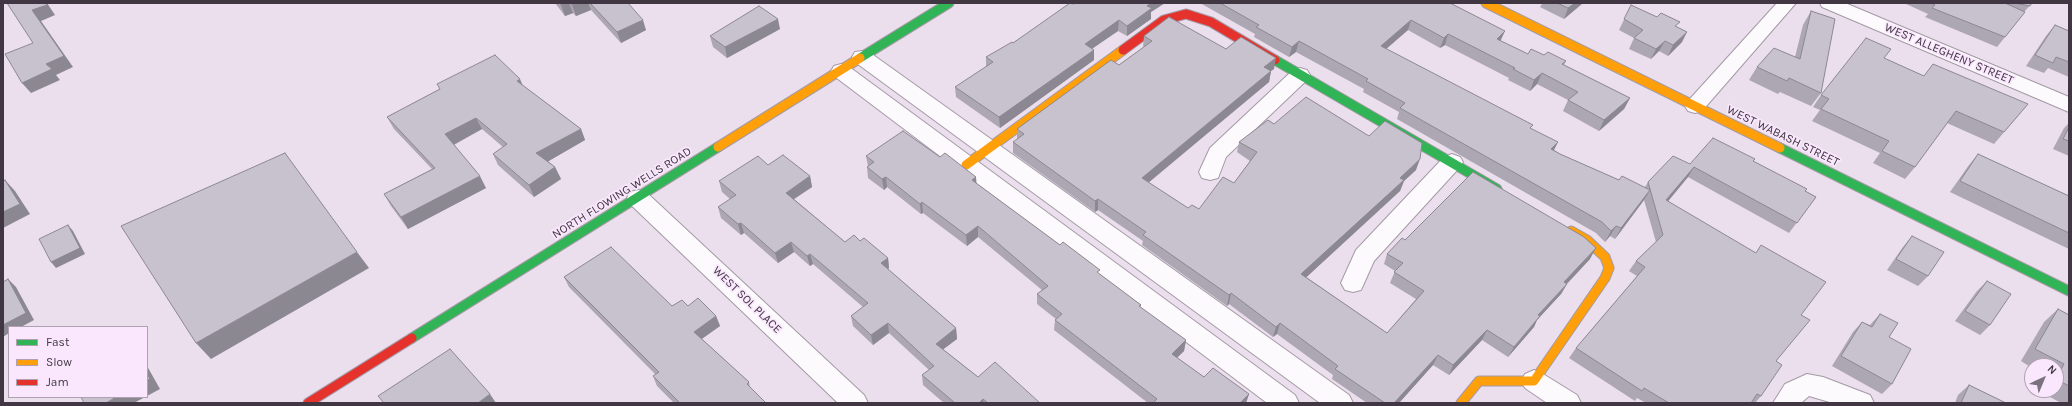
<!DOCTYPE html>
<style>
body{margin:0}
#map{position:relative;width:2072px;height:406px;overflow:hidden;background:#ebdeed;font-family:Karla,sans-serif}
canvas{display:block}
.frame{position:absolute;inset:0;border:4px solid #403742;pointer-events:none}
.legend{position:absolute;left:8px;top:326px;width:140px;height:72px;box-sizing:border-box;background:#fae7fd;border:1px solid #b0a1b2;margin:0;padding:5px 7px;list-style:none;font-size:12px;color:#403742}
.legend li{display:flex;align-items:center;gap:8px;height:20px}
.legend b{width:20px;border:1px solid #b0a1b2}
.north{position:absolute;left:2024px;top:358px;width:40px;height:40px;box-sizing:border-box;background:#fae7fd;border:1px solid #b0a1b2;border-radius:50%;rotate:44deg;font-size:11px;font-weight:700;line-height:16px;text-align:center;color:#403742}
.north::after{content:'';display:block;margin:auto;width:14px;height:18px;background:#7c717e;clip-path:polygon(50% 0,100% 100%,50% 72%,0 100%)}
</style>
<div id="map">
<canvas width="2072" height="406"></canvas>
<div class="frame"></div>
<ul class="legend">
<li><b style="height:5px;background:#30b455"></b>Fast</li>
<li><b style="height:5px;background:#ff9f0a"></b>Slow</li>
<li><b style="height:5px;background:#e5322d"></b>Jam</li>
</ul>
<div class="north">N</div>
</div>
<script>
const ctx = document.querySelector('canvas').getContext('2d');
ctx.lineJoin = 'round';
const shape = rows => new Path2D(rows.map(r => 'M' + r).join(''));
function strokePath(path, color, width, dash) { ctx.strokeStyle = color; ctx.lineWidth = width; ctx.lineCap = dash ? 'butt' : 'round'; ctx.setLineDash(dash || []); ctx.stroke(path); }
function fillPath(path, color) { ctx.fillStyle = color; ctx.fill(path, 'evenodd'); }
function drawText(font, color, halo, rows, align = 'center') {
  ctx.font = font + ' Karla,sans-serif'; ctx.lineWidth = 3.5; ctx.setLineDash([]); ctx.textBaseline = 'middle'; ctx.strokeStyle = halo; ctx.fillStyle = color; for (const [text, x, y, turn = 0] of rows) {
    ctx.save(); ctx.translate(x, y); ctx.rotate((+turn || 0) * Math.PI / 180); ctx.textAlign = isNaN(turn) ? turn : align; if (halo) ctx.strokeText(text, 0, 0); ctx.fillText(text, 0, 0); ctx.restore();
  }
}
const street = shape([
 [1777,3,1796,3,1702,111,1695,113,1688,111,1685,106,1688,101,1777,3],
 [1820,3,1845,3,2069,97,2069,112,1822,7,1820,3],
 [862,51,869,52,1349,395,1353,403,1320,403,855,62,852,57,855,52,862,51],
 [841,64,848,66,1295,395,1299,403,1267,403,834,76,831,71,834,66,841,64],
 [1300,68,1307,70,1310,75,1307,80,1226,157,1218,178,1210,180,1202,178,1199,172,1210,148,1293,70,1300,68],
 [1452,154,1460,157,1463,162,1460,167,1374,261,1361,290,1353,292,1345,290,1341,283,1356,250,1444,157,1452,154],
 [638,190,646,192,864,395,868,403,838,403,630,204,627,198,630,192,638,190],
 [1534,370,1543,374,1577,395,1581,403,1547,403,1525,388,1521,381,1525,374,1534,370],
 [1807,374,1823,377,1870,395,1874,403,1833,403,1809,396,1801,403,1773,403,1785,384,1807,374]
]);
const fast = shape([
 [860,58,949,3],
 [1275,60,1497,189],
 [1780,148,2069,291],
 [412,338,718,147]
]);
const slow = shape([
 [1486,3,1780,148],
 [718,147,860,58],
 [966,165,1123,50],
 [1461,403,1479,381,1534,381,1605,278,1609,268,1605,257,1587,240,1571,231]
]);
const jam = shape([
 [1123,50,1164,20,1186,14,1211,22,1275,60],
 [308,403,412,338]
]);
strokePath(street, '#a49aa6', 2);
strokePath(fast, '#a49aa6', 11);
strokePath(slow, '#a49aa6', 11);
strokePath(jam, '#a49aa6', 11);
fillPath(street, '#fcfafc');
strokePath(fast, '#30b455', 9);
strokePath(slow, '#ff9f0a', 9);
strokePath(jam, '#e5322d', 9);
fillPath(shape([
 [555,3,628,3,646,30,621,43,591,10,576,16,573,13,565,16],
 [1075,3,1165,3,1151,12,1151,19,1127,36,1118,31,1092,49,1094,50,1094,60,1000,128,956,97,955,87,986,67,986,57,1013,43],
 [1200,3,1450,3,1501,41,1528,54,1544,55,1566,61,1564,65,1630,98,1624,109,1599,131,1563,111,1568,100,1537,84,1530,91,1508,80,1509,78,1445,45,1440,48,1408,30,1386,49,1532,129,1554,150,1560,154,1619,180,1645,187,1648,182,1690,164,1753,161,1816,197,1789,233,1688,177,1668,201,1801,315,1776,361,1761,396,1755,403,1646,403,1637,398,1635,401,1569,358,1576,348,1637,276,1629,271,1636,261,1656,242,1644,200,1615,239,1610,236,1605,242,1596,233,1397,119,1399,112,1363,92,1364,89,1296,52,1289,57,1254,37,1255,34],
 [1541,3,1583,3,1564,19,1540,7,1542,4],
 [1904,3,2005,3,2008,4,2008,3,2032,3,2025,11,2024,11,2025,12,1997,47,1925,17,1928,14],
 [1631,5,1677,27,1682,42,1668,56,1659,51,1651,59,1629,49,1634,38,1619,30],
 [1811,11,1821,93,1811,106,1780,92,1778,94,1749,80,1757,67,1795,57,1803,25],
 [2055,25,2069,31,2069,77,2048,68,2044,73,2026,66,2046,36],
 [780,29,727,58,713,47,710,36],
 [1144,36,1226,49,1274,69,1271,71,1269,82,1148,182,1188,208,1199,209,1234,183,1250,161,1237,152,1239,142,1274,124,1416,170,1404,181,1400,191,1306,277,1387,333,1416,299,1390,283,1395,271,1384,264,1387,254,1405,240,1590,259,1567,284,1561,294,1537,320,1534,327,1508,357,1482,340,1449,375,1433,365,1399,403,1367,403,1332,379,1333,375,1277,334,1273,337,1229,304,1227,306,1142,245,1143,241,1098,210,1095,212,1013,153,1013,142,1017,140,1017,129,1119,65,1144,47,1143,46],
 [1884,58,1924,76,2028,104,1994,144,1947,123,1915,167,1905,179,1873,163,1880,153,1812,121,1820,110,1813,107,1821,95],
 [437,84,522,85,581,129,585,140,548,161,555,167,561,179,534,197,498,165,493,154,503,147,482,129,454,145,486,188,408,229,391,206,384,194,432,169,394,129,387,117,440,89],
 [2069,123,2069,156,2053,149,2064,128],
 [1978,154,2069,196,2069,249,1950,192,1969,165],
 [866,156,940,157,976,177,976,183,1141,305,1140,308,1186,340,1184,351,1177,358,1204,377,1249,394,1246,403,1148,403,1054,330,1055,320,1056,319,1037,304,1037,294,1042,290,978,237,967,246,923,213,921,214,887,187,884,190,868,178,867,167,868,166],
 [768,165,810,176,812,187,794,199,845,242,860,241,888,258,889,268,888,269,956,328,957,339,943,349,978,377,1040,403,944,403,923,385,922,375,929,370,889,333,873,345,853,326,851,316,863,307,813,264,810,266,794,252,778,263,744,233,741,235,721,218,718,207,730,199,722,192,719,181],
 [1912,236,1928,276,1918,286,1887,270,1903,247],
 [564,277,672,306,688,306,716,316,720,326,702,339,749,382,750,387,766,403,674,403,657,386,653,376,656,375,569,287],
 [1987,281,1990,325,1980,335,1955,321,1977,291],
 [2058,309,2069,315,2069,403,2061,403,2041,392,2042,390,2056,390,2056,366,2032,366,2032,368,2021,361,2044,322],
 [1880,314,1889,337,1892,384,1882,394,1832,366,1853,332,1862,322,1870,325],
 [1969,385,2006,403,1955,403,1958,395]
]), '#aca7b2');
fillPath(shape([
 [46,3,47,3,55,15,41,21,73,67,56,75,60,80,31,93,22,83,46,64,32,10],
 [567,3,569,3,573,13,565,16,561,5],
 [577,3,588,3,591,10,576,16,572,5],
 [1151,3,1165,3,1151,12,1151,19,1127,36,1127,26,1147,6],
 [1575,3,1583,3,1564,19,1568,8],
 [778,19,780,29,727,58,725,47],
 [643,20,646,30,621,43,617,32],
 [1119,20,1118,31,1084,54,1085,44],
 [1411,20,1408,30,1378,56,1381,46],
 [1505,31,1500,42,1497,39],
 [1687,32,1682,42,1668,56,1673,45],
 [1448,34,1445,45,1440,48,1444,38],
 [1299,41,1296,52,1289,57,1292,47],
 [1665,41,1659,51,1651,59,1656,49],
 [1094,50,1094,60,1000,128,999,117],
 [1276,58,1274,69,1271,71,1269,82,1141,189,1142,178,1264,67],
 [1542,73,1537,84,1530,91,1534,80],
 [520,79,525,91,517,81],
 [1630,98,1624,109,1599,131,1604,120],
 [476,118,482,129,451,146,445,134],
 [581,129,585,140,542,165,536,153],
 [1558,142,1553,152,1551,149],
 [1420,159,1416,170,1404,181,1400,191,1298,285,1301,274],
 [555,167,561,179,534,197,529,185],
 [1694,167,1688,177,1660,211,1666,200],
 [480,176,486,188,408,229,401,217],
 [810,176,812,187,788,203,786,193],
 [886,177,887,187,884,190,882,179],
 [976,177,977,188,972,180],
 [5,180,15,191,30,214,3,228,3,212],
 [1650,190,1644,200,1615,239,1621,228],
 [1098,199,1098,210,1095,212,1095,201],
 [922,202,923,213,921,214,920,204],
 [741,223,744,233,741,235,738,224],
 [68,225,73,231,85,254,56,268,51,262],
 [978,226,978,237,967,246,966,235],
 [1616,226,1610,236,1605,242,1611,231],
 [791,242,794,252,778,263,775,253],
 [1596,248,1590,259,1558,293,1564,282],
 [357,252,369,268,211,359,196,343],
 [810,254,813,264,810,266,807,256],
 [888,258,889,268,883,273,881,263],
 [8,279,16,287,34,320,21,327,9,327,9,333,3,337,3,325],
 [1567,284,1561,294,1537,320,1534,327,1508,357,1514,347,1538,315],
 [1231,293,1229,304,1227,306,1229,295],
 [716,316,720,326,697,342,694,332],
 [888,323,889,333,873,345,871,335],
 [1280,323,1277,334,1273,337,1276,327],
 [956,328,957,339,937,354,936,344],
 [1487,330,1482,340,1449,375,1453,365],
 [1186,340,1184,351,1170,364,1172,354],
 [1438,355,1433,365,1399,403,1394,403],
 [147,366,160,389,147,396],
 [490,394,496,403,478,403],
 [1249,394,1246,403,1240,403],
 [116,397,145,397,134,403,106,403],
 [983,399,984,403,979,403]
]), '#8c8891');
const building = shape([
 [7,3,46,3,47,5,32,10,64,56,46,64,52,69,22,83,5,54,33,43,7,3],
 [560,3,567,3,561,5,560,3],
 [570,3,577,3,572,5,570,3],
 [590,3,628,3,643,20,617,32,590,3],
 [1070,3,1073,4,1075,3,1151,3,1147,6,1152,8,1127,26,1119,20,1085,44,1094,50,999,117,955,87,993,62,986,57,1012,42,1013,43,1070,3],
 [1220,3,1450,3,1505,31,1497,39,1528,54,1531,49,1544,55,1548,52,1566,61,1562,64,1630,98,1604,120,1568,100,1578,92,1542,73,1534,80,1513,69,1515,68,1448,34,1444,38,1411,20,1381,46,1533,125,1530,128,1558,142,1551,149,1560,154,1619,180,1622,176,1650,190,1621,228,1616,226,1611,231,1602,222,1400,108,1405,103,1366,81,1368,79,1299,41,1292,47,1256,27,1259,25,1220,3],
 [1557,3,1575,3,1568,8,1557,3],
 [1931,3,2005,3,2025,12,2005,37,1932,8,1935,5,1931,3],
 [2014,3,2032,3,2030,6,2014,3],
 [1631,5,1657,17,1661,13,1680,22,1675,26,1687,32,1673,45,1665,41,1656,49,1634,38,1643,30,1624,19,1631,5],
 [759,6,778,19,725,47,710,36,759,6],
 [1811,11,1835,19,1821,93,1789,78,1787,81,1757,67,1774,48,1800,59,1811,11],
 [1169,17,1226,49,1241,37,1276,58,1264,67,1271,71,1142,178,1188,208,1192,205,1199,209,1223,177,1234,183,1257,152,1239,142,1268,120,1274,124,1306,97,1369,136,1385,121,1422,143,1420,159,1400,178,1404,180,1301,274,1387,333,1424,291,1394,272,1403,263,1387,254,1402,238,1405,240,1473,172,1584,237,1596,248,1564,282,1567,284,1538,315,1540,316,1514,347,1487,330,1453,365,1438,355,1394,403,1385,403,1335,369,1338,366,1280,323,1276,327,1231,293,1229,295,1143,235,1146,232,1098,199,1095,201,1013,142,1024,134,1017,129,1111,60,1119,65,1152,41,1144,36,1169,17],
 [2055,25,2069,31,2069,62,2056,57,2053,63,2035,55,2055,25],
 [1866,38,1891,49,1884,58,1924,76,1933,64,2028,104,2004,132,1956,111,1915,167,1882,151,1889,141,1821,109,1829,99,1821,95,1866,38],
 [495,55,520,79,517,81,581,129,536,153,555,167,529,185,493,154,507,144,476,118,445,134,480,176,401,217,384,194,435,168,387,117,440,89,437,84,495,55],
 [2069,127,2069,141,2063,139,2069,127],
 [903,131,940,157,945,153,976,177,972,180,1060,245,1063,242,1100,270,1097,272,1141,305,1139,306,1186,340,1172,354,1204,377,1213,368,1249,394,1240,403,1153,403,1157,399,1055,320,1062,314,1037,294,1048,286,978,226,966,235,922,202,920,204,886,177,882,179,867,167,874,162,866,156,903,131],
 [1713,138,1755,159,1753,161,1807,189,1805,191,1816,197,1797,223,1694,167,1666,200,1756,253,1761,245,1826,282,1801,315,1810,320,1776,361,1782,365,1761,396,1757,394,1751,403,1669,403,1644,388,1642,391,1576,348,1645,267,1636,261,1663,235,1648,182,1673,156,1690,164,1713,138],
 [285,153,357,252,196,343,121,226,285,153],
 [1978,154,2069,196,2069,233,1960,181,1978,154],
 [783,155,810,176,786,193,845,242,854,235,860,241,864,238,888,258,881,263,956,328,936,344,978,377,995,362,1040,403,988,403,983,399,979,403,955,403,922,375,934,366,888,323,871,335,851,316,868,303,810,254,807,256,791,242,775,253,741,223,738,224,718,207,736,195,719,181,758,156,768,165,783,155],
 [5,180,20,204,3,212,3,182,5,180],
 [68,225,80,248,51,262,39,239,68,225],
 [1912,236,1944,252,1928,276,1896,259,1912,236],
 [611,247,672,306,682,300,688,306,698,298,716,316,694,332,749,382,747,384,766,403,680,403,653,376,659,372,564,277,611,247],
 [8,279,26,313,3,325,3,282,8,279],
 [1987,281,2011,294,1990,325,1965,311,1987,281],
 [2058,309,2069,315,2069,386,2056,379,2064,364,2035,349,2058,309],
 [1880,314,1898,323,1889,337,1911,349,1892,384,1841,356,1862,322,1872,327,1880,314],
 [450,349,490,394,478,403,384,403,378,396,450,349],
 [147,374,150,379,147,380,147,374],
 [1969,385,2006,403,1961,403,1969,385],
 [81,397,116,397,106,403,84,403,81,397]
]);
fillPath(building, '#c8c2cf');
strokePath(building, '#8c8891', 1);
drawText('12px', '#403742', '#fae7fd', [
 ["WEST ALLEGHENY STREET",1949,54,23],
 ["WEST WABASH STREET",1783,136,26],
 ["NORTH FLOWING WELLS ROAD",622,193,-32],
 ["WEST SOL PLACE",747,300,44]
]);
</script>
